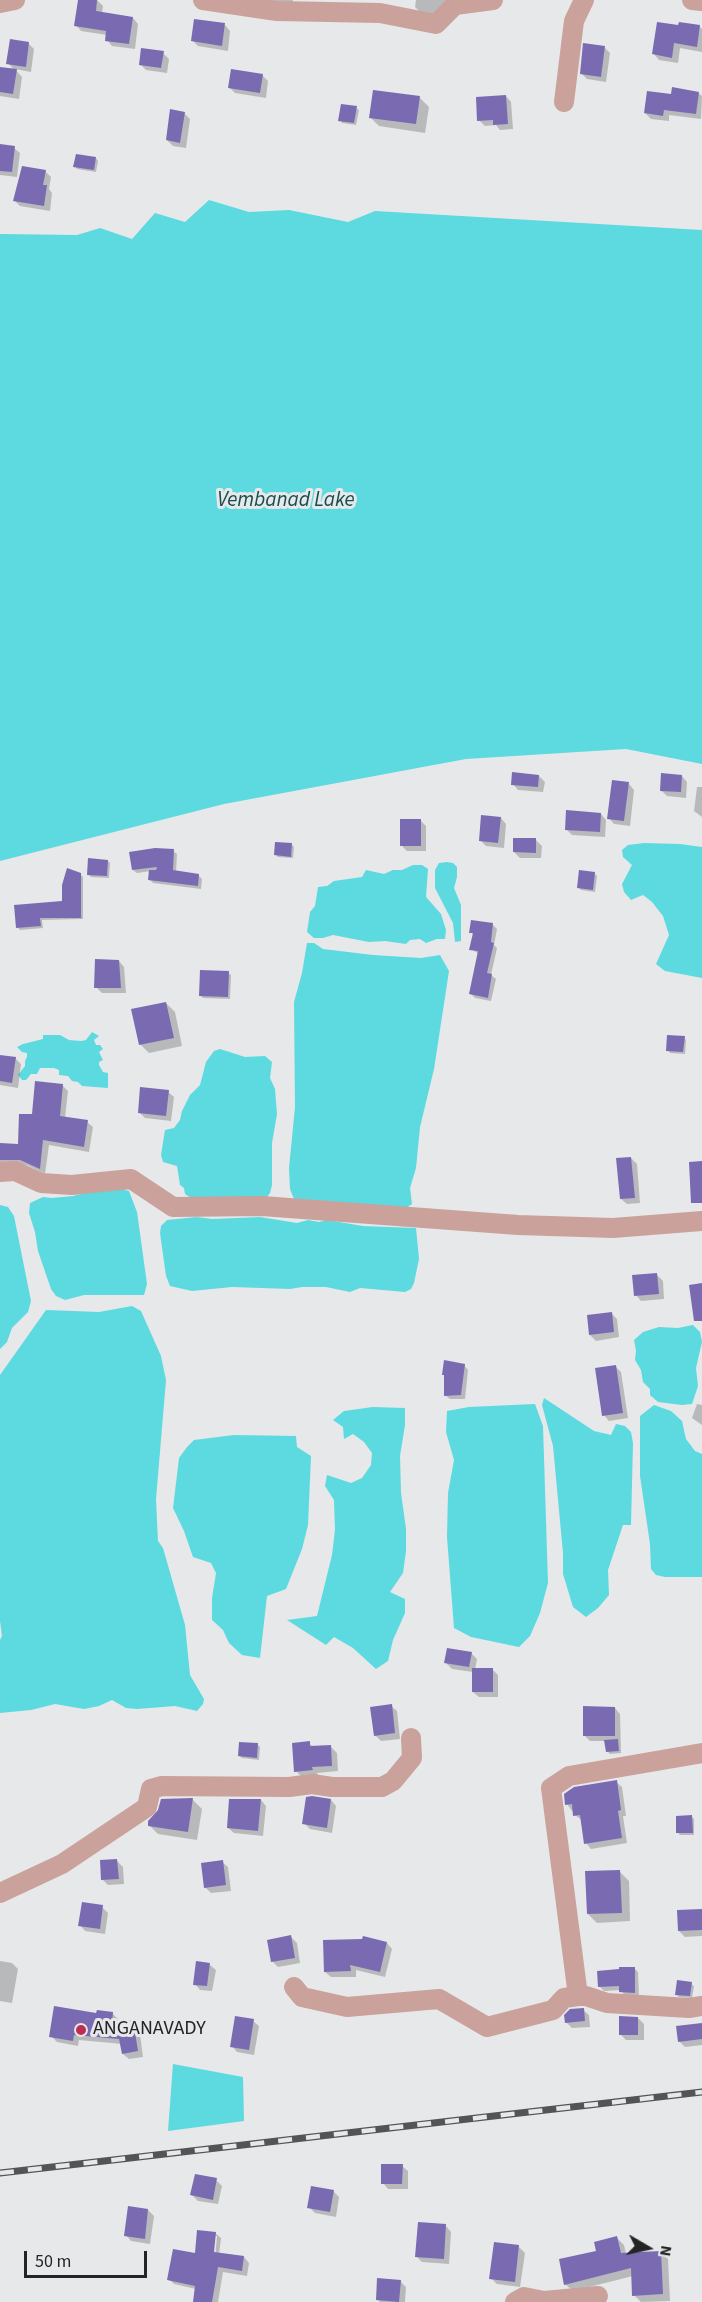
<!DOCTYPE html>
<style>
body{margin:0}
#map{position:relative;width:702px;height:2302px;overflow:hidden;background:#e6e8ea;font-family:"Source Sans 3",sans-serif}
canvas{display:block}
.north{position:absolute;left:618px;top:2218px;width:60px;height:60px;-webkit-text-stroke:4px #e6e8ea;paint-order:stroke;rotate:99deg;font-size:16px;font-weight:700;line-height:24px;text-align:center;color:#242425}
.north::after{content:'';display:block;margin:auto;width:21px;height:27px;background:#242425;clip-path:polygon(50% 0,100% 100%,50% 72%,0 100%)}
.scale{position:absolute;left:24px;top:2251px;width:123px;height:27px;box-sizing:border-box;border:3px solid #242425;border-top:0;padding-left:8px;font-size:18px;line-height:21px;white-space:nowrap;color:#242425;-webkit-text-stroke:4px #e6e8ea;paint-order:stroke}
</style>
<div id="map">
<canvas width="702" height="2302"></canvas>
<div class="north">N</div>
<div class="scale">50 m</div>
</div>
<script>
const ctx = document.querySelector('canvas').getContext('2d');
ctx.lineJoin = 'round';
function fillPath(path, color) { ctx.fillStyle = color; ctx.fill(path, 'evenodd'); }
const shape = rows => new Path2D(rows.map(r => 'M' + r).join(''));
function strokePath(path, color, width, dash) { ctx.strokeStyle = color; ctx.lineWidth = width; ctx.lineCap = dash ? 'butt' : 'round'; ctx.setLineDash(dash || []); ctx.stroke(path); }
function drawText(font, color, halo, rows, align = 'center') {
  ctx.font = font + ' "Source Sans 3",sans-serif'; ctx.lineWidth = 6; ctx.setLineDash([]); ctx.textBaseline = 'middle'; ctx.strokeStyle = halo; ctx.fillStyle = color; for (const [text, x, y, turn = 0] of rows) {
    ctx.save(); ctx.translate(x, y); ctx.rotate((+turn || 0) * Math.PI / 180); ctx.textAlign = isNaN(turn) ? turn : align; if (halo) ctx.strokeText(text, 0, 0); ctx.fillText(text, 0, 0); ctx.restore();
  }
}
fillPath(shape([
 [209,200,249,212,289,210,348,222,375,211,702,230,702,764,626,749,466,759,224,804,0,861,0,234,77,235,100,228,132,239,155,213,185,222],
 [644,843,680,844,702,847,702,978,665,971,656,964,669,935,663,916,652,902,643,895,631,900,624,892,622,884,632,865,623,857,622,850,628,845],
 [447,862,453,863,457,867,457,877,454,888,461,905,461,941,455,942,453,923,435,888,435,870,439,863],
 [413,865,422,865,428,869,426,897,441,914,446,930,445,939,437,939,426,943,420,939,410,940,406,944,385,941,369,942,333,935,323,938,314,938,307,932,310,912,315,906,318,887,327,886,334,881,362,877,366,870,384,874,393,870,402,870],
 [307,943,314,943,323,949,373,955,421,958,440,955,449,971,434,1069,420,1127,416,1168,410,1188,412,1204,402,1211,294,1199,290,1189,289,1168,295,1107,294,1002,302,973],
 [92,1032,99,1036,94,1040,96,1045,100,1045,103,1049,99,1052,103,1060,99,1062,99,1065,103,1072,108,1073,108,1088,82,1086,78,1082,72,1081,68,1076,59,1075,59,1070,54,1068,40,1068,37,1074,31,1074,26,1080,22,1080,18,1075,25,1066,25,1061,27,1057,27,1053,22,1052,17,1047,23,1044,43,1039,43,1035,60,1035,69,1040,81,1041,86,1040],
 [220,1049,245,1057,265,1056,272,1062,270,1078,275,1089,277,1114,272,1143,272,1185,270,1193,267,1197,191,1198,185,1194,184,1188,180,1185,177,1166,163,1162,161,1155,165,1130,174,1128,180,1120,182,1111,190,1095,200,1085,206,1062,214,1051],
 [118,1188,129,1191,137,1212,147,1284,144,1295,84,1295,65,1300,56,1296,51,1289,38,1251,35,1232,29,1213,30,1203,43,1197,52,1198,73,1196,96,1190],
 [0,1205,8,1207,14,1216,31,1301,28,1312,12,1328,7,1342,0,1349],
 [197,1217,212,1219,260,1217,297,1223,308,1220,319,1222,327,1220,363,1226,416,1228,419,1259,414,1283,411,1289,405,1292,360,1288,350,1292,326,1287,302,1287,290,1289,232,1287,192,1291,170,1286,166,1276,160,1233,161,1226,167,1220],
 [132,1306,141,1311,161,1356,166,1380,156,1499,158,1541,163,1548,185,1625,190,1675,204,1699,203,1704,197,1711,175,1706,137,1709,126,1708,112,1700,99,1706,84,1709,55,1704,31,1710,0,1713,0,1640,2,1636,0,1621,0,1375,46,1310,99,1312],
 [693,1325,700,1332,702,1342,696,1368,698,1386,692,1404,682,1405,658,1402,650,1395,650,1389,643,1382,641,1370,635,1360,636,1351,634,1340,643,1332,659,1327,678,1328],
 [544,1398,594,1431,611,1435,616,1424,625,1426,631,1432,633,1443,631,1525,623,1525,608,1570,609,1595,598,1608,586,1617,573,1607,563,1574,563,1553,553,1446,542,1405],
 [535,1404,543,1426,548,1583,540,1613,530,1636,519,1647,471,1637,454,1628,447,1537,448,1493,454,1460,446,1432,447,1411,469,1407],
 [654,1405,671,1411,682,1421,686,1439,695,1451,702,1454,702,1577,665,1577,656,1575,651,1569,650,1544,640,1476,640,1416],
 [373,1407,405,1408,405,1425,400,1456,401,1493,406,1529,406,1551,403,1573,390,1592,405,1599,405,1613,393,1640,388,1661,376,1669,353,1648,334,1637,326,1645,287,1620,317,1616,332,1555,335,1530,334,1500,325,1486,327,1475,351,1483,362,1478,371,1465,372,1453,364,1442,353,1434,344,1439,343,1427,333,1420,344,1411],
 [234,1435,296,1436,297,1447,311,1456,308,1525,302,1549,286,1589,267,1596,260,1658,242,1655,229,1643,223,1630,212,1620,212,1598,216,1573,211,1563,193,1557,184,1531,173,1508,179,1458,187,1447,194,1440],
 [173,2064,243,2077,244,2121,168,2131]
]), '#5cdadf');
fillPath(shape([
 [79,0,97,0,103,6,102,13,133,18,138,24,135,49,112,46,107,40,107,35,81,31,76,25],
 [269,0,293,0,292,4],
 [416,0,448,0,438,16,421,13,415,7],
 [225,25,230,31,228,51,198,46,193,41],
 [699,26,702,29,702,52,680,48,678,63,659,60,654,54,679,27],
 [29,44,34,49,31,72,15,69,22,77,19,99,0,96,0,68,15,71,8,63],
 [604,47,610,53,606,82,587,79,581,73],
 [163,53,169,59,167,73,146,70,140,64],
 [262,75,268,81,266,98,235,93,230,88],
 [698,93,702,96,701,119,669,115,669,121,651,119,645,113,672,96],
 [506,96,511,102,513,129,500,130,496,125,485,126,479,120],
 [420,98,429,107,425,133,379,126,370,117],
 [356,108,359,110,356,125,342,123,340,120],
 [184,113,190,119,186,148,173,146,167,140],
 [0,146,14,148,20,153,17,177,0,175],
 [96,158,98,161,96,172,77,169,75,166],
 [45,171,51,177,49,189,52,193,50,211,20,206,15,201],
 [539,776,545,782,543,792,518,790,513,784],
 [682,776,687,782,686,798,667,796,661,790],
 [629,784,634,790,630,826,614,824,609,818],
 [697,787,702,787,702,817,694,811],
 [601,814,606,820,605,837,572,835,566,829],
 [501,818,506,824,504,848,486,846,480,840],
 [421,821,426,826,426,851,407,851,401,845],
 [536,840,542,846,541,858,520,858,514,852],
 [292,845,294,847,293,858,278,857,276,855],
 [173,851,177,854,176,872,198,875,202,879,201,889,153,883,150,880,151,871,137,873,133,870],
 [108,861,110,863,109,878,91,877,88,874],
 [594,873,597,876,595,892,581,890,579,888],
 [80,874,83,877,83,919,42,920,43,928,20,930,18,928,63,902],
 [493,925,497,929,494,945,497,948,491,975,496,979,491,1001,475,998,471,994,479,954,471,949,474,936,471,932],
 [119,961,124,967,126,993,102,993,96,987],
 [228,973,231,975,230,999,203,998,200,995],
 [166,1003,175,1012,182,1046,149,1053,140,1044],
 [684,1037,686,1040,685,1054,670,1053,668,1050],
 [0,1056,15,1058,21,1064,18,1088,0,1085],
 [62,1085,68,1091,65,1118,87,1122,93,1127,89,1152,49,1145,45,1174,27,1165,0,1164,0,1144,19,1146,33,1116],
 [168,1092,174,1097,171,1121,145,1118,139,1112],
 [631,1158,637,1164,640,1203,627,1204,621,1199],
 [657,1275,663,1281,664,1299,641,1301,636,1295],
 [611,1313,617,1319,619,1337,596,1341,590,1335],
 [464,1365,468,1370,465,1399,450,1399,445,1395],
 [615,1366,621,1372,628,1418,609,1421,604,1415],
 [697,1404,702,1405,702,1425,692,1418],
 [471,1653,477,1659,475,1670,492,1669,498,1675,498,1697,479,1697,473,1692,473,1672,452,1669,446,1663],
 [391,1706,397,1711,400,1739,381,1741,375,1735],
 [615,1708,620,1714,621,1753,610,1754,607,1751,606,1741,590,1741,584,1735],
 [309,1743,314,1748,331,1747,337,1753,338,1771,317,1773,318,1775,302,1777,296,1771],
 [258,1745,260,1747,259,1760,242,1758,239,1756],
 [616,1782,622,1787,626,1816,623,1816,627,1843,591,1849,586,1843,583,1821,575,1815,567,1804],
 [162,1800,193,1800,202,1809,197,1840,158,1834,149,1825,160,1811],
 [261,1800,266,1806,263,1836,234,1833,228,1828],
 [331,1800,336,1806,332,1833,310,1829,304,1823],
 [692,1817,694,1819,694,1835,680,1835,678,1833],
 [117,1861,123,1867,124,1884,108,1885,102,1879],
 [222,1862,228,1867,231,1891,211,1893,205,1887],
 [620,1872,629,1881,630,1921,597,1923,588,1914],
 [102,1907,108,1913,105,1934,85,1931,80,1925],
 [702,1911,702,1936,685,1937,679,1931],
 [291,1937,297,1943,300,1963,278,1967,272,1961],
 [364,1940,387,1943,392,1949,385,1977,356,1970,356,1977,331,1977,325,1972],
 [0,1961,12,1963,18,1969,12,2003,0,2001],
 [210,1965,216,1970,212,1991,200,1990,195,1984],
 [634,1968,638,1972,639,1996,625,1995,620,1990,604,1991,600,1987],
 [691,1984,694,1986,692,1998,679,1997,677,1995],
 [583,2010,589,2015,590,2027,572,2028,566,2022],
 [112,2013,118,2019,117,2024,133,2021,139,2027,143,2057,129,2059,123,2054,122,2044,79,2040,78,2046,57,2042,51,2036,98,2014],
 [638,2018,644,2024,644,2040,626,2040,620,2034],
 [253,2021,259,2026,254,2055,237,2052,232,2046],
 [702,2024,702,2045,685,2047,679,2041],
 [402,2166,408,2171,408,2189,388,2189,383,2183],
 [216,2180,222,2186,218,2204,198,2201,192,2195],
 [333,2191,339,2197,336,2217,315,2213,309,2207],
 [148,2210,154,2216,150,2244,131,2241,126,2235],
 [446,2226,451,2232,449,2264,422,2262,416,2256],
 [215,2233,221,2238,219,2254,244,2257,249,2263,247,2276,223,2272,218,2302,195,2302,196,2289,174,2284,169,2279,196,2255],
 [214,2236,217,2236,215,2259,212,2259],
 [617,2238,624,2245,626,2254,660,2252,668,2259,670,2301,641,2302,634,2295,633,2276,573,2291,565,2284,598,2252],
 [519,2247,525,2253,520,2287,497,2284,491,2278],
 [400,2281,406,2287,405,2302,380,2302,378,2300]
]), '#0003');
fillPath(shape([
 [78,0,97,0,96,11,133,17,129,44,105,41,106,31,74,26],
 [194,19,225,23,222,46,191,41],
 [657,22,678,25,679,22,700,25,697,47,674,43,672,58,652,54],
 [10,39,29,42,26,67,6,64],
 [583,43,605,46,601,77,580,74],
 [141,48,164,51,161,68,139,65],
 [0,67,17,69,13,94,0,92],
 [231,69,263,74,260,93,228,88],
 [672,87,699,92,696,114,664,110,663,116,644,113,647,91,671,94],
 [373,90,420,96,416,124,369,118],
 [506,95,508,124,493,125,493,120,477,121,476,97],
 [341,104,357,106,354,123,338,121],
 [170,109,185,112,180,143,166,140],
 [0,144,15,146,12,172,0,171],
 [76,154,96,157,94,170,73,167],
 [22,166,46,170,43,185,47,185,44,206,13,201],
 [512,772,539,775,538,787,511,785],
 [661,773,682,775,681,792,660,791],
 [612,780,629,782,624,821,607,819],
 [566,810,601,813,600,832,565,830],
 [481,815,501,817,498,843,479,841],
 [400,819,421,819,421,846,400,846],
 [513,838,536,838,536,853,513,852],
 [275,842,292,843,291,857,274,855],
 [155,848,174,849,173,870,199,874,198,886,148,880,149,870,156,870,157,867,132,870,129,852],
 [88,858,108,860,107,876,87,875],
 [67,868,81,873,81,918,40,918,41,926,16,928,14,905,62,901,62,885],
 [579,870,595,872,593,890,577,888],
 [471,920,493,923,491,942,494,943,487,973,492,974,488,998,469,994,478,951,469,950,473,933,469,933],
 [95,959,119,960,121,988,94,988],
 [200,970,229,971,228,997,199,996],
 [166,1002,174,1038,139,1045,131,1009],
 [667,1035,685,1036,683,1052,666,1051],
 [0,1055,16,1057,12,1083,0,1081],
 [35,1081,63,1084,60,1116,88,1120,84,1147,43,1140,40,1169,20,1160,0,1160,0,1143,18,1144,19,1114,32,1114],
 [140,1087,169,1090,166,1116,138,1113],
 [631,1157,635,1198,620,1199,616,1158],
 [702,1161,702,1203,691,1203,689,1162],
 [657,1273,659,1294,634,1296,632,1275],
 [702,1283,702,1321,694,1321,689,1285],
 [612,1312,614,1332,589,1335,587,1315],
 [444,1360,465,1364,461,1395,444,1396,444,1375,442,1375],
 [616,1365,623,1413,602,1416,595,1368],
 [447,1648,472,1652,469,1667,444,1663],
 [472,1668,493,1668,493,1692,472,1692],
 [392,1704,395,1733,374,1736,370,1707],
 [583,1706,615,1707,615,1736,583,1736],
 [618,1739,619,1751,606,1752,604,1740],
 [310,1741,310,1746,331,1745,332,1766,312,1767,313,1770,294,1772,292,1743],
 [239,1742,258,1743,257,1758,238,1756],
 [617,1780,621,1810,618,1811,622,1838,584,1844,580,1815,573,1816,572,1804,565,1805,564,1794,574,1787],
 [312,1796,331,1799,327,1828,302,1824,306,1797],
 [193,1798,188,1832,148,1826,148,1821,158,1810,161,1799],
 [229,1799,261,1799,258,1831,227,1828],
 [692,1815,693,1833,676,1833,676,1816],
 [117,1859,119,1879,101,1880,100,1860],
 [223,1860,226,1885,204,1888,201,1863],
 [620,1870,622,1913,587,1914,585,1871],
 [82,1902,103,1905,100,1929,78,1926],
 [702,1909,702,1930,678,1931,677,1910],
 [291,1935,295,1958,271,1962,267,1940],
 [363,1936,387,1942,380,1972,350,1965,351,1971,324,1972,323,1940,362,1939],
 [196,1961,210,1963,207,1986,193,1985],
 [619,1967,635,1967,635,1993,619,1992,619,1986,598,1987,597,1971,619,1969],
 [677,1980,692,1982,690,1996,675,1995],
 [54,2006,96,2013,97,2010,113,2012,112,2023,133,2020,138,2051,122,2054,119,2039,74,2035,73,2041,49,2037],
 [584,2008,585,2021,565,2023,564,2015,570,2009],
 [235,2016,254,2019,249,2050,230,2047],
 [619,2016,638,2017,638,2035,619,2035],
 [702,2023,702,2039,678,2042,676,2026],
 [381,2164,403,2164,402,2184,381,2184],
 [195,2174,217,2178,213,2200,190,2195],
 [311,2186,334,2190,330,2212,307,2208],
 [128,2206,148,2209,145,2239,124,2236],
 [418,2222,446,2224,444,2259,415,2257],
 [197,2230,216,2232,214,2252,244,2256,242,2271,218,2267,212,2302,193,2302,195,2286,167,2280,173,2249,195,2253],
 [617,2236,621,2253,661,2251,663,2294,632,2296,631,2268,564,2285,559,2259,596,2251,594,2242],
 [494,2242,519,2245,515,2282,489,2279],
 [377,2278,401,2280,399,2302,376,2300]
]), '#7a6ab2');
strokePath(shape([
 [203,0,277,11,380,13,436,24,455,5,493,0],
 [692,0,702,1],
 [0,3,15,0],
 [564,102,574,21,584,0],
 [0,1172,15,1171,41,1183,72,1185,131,1179,173,1207,262,1206,518,1225,613,1228,702,1221],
 [0,1893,62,1864,147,1807,151,1789,162,1786,289,1787,312,1784,332,1787,382,1787,393,1781,412,1758,411,1738],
 [294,1987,302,1997,347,2007,439,1999,487,2027,553,2010,564,1998,578,1996,586,1996,607,2003,689,2008,702,2006],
 [578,1996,551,1788,569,1776,702,1753],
 [515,2302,524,2297,544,2301,598,2296]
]), '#caa19b', 20);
const rail = shape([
 [0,2173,702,2092]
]);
strokePath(rail, '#545455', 7);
strokePath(rail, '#e6e8ea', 4.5, [14]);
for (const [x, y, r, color] of [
 [81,2030,6,"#be2e50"]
]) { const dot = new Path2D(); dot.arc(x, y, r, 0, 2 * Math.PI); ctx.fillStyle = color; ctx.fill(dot); strokePath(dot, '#e6e8ea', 2); }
drawText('20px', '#242425', '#e6e8ea', [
 ["ANGANAVADY",93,2030]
], 'left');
drawText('italic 21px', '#164e50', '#e6e8ea', [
 ["Vembanad Lake",286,501]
]);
</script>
